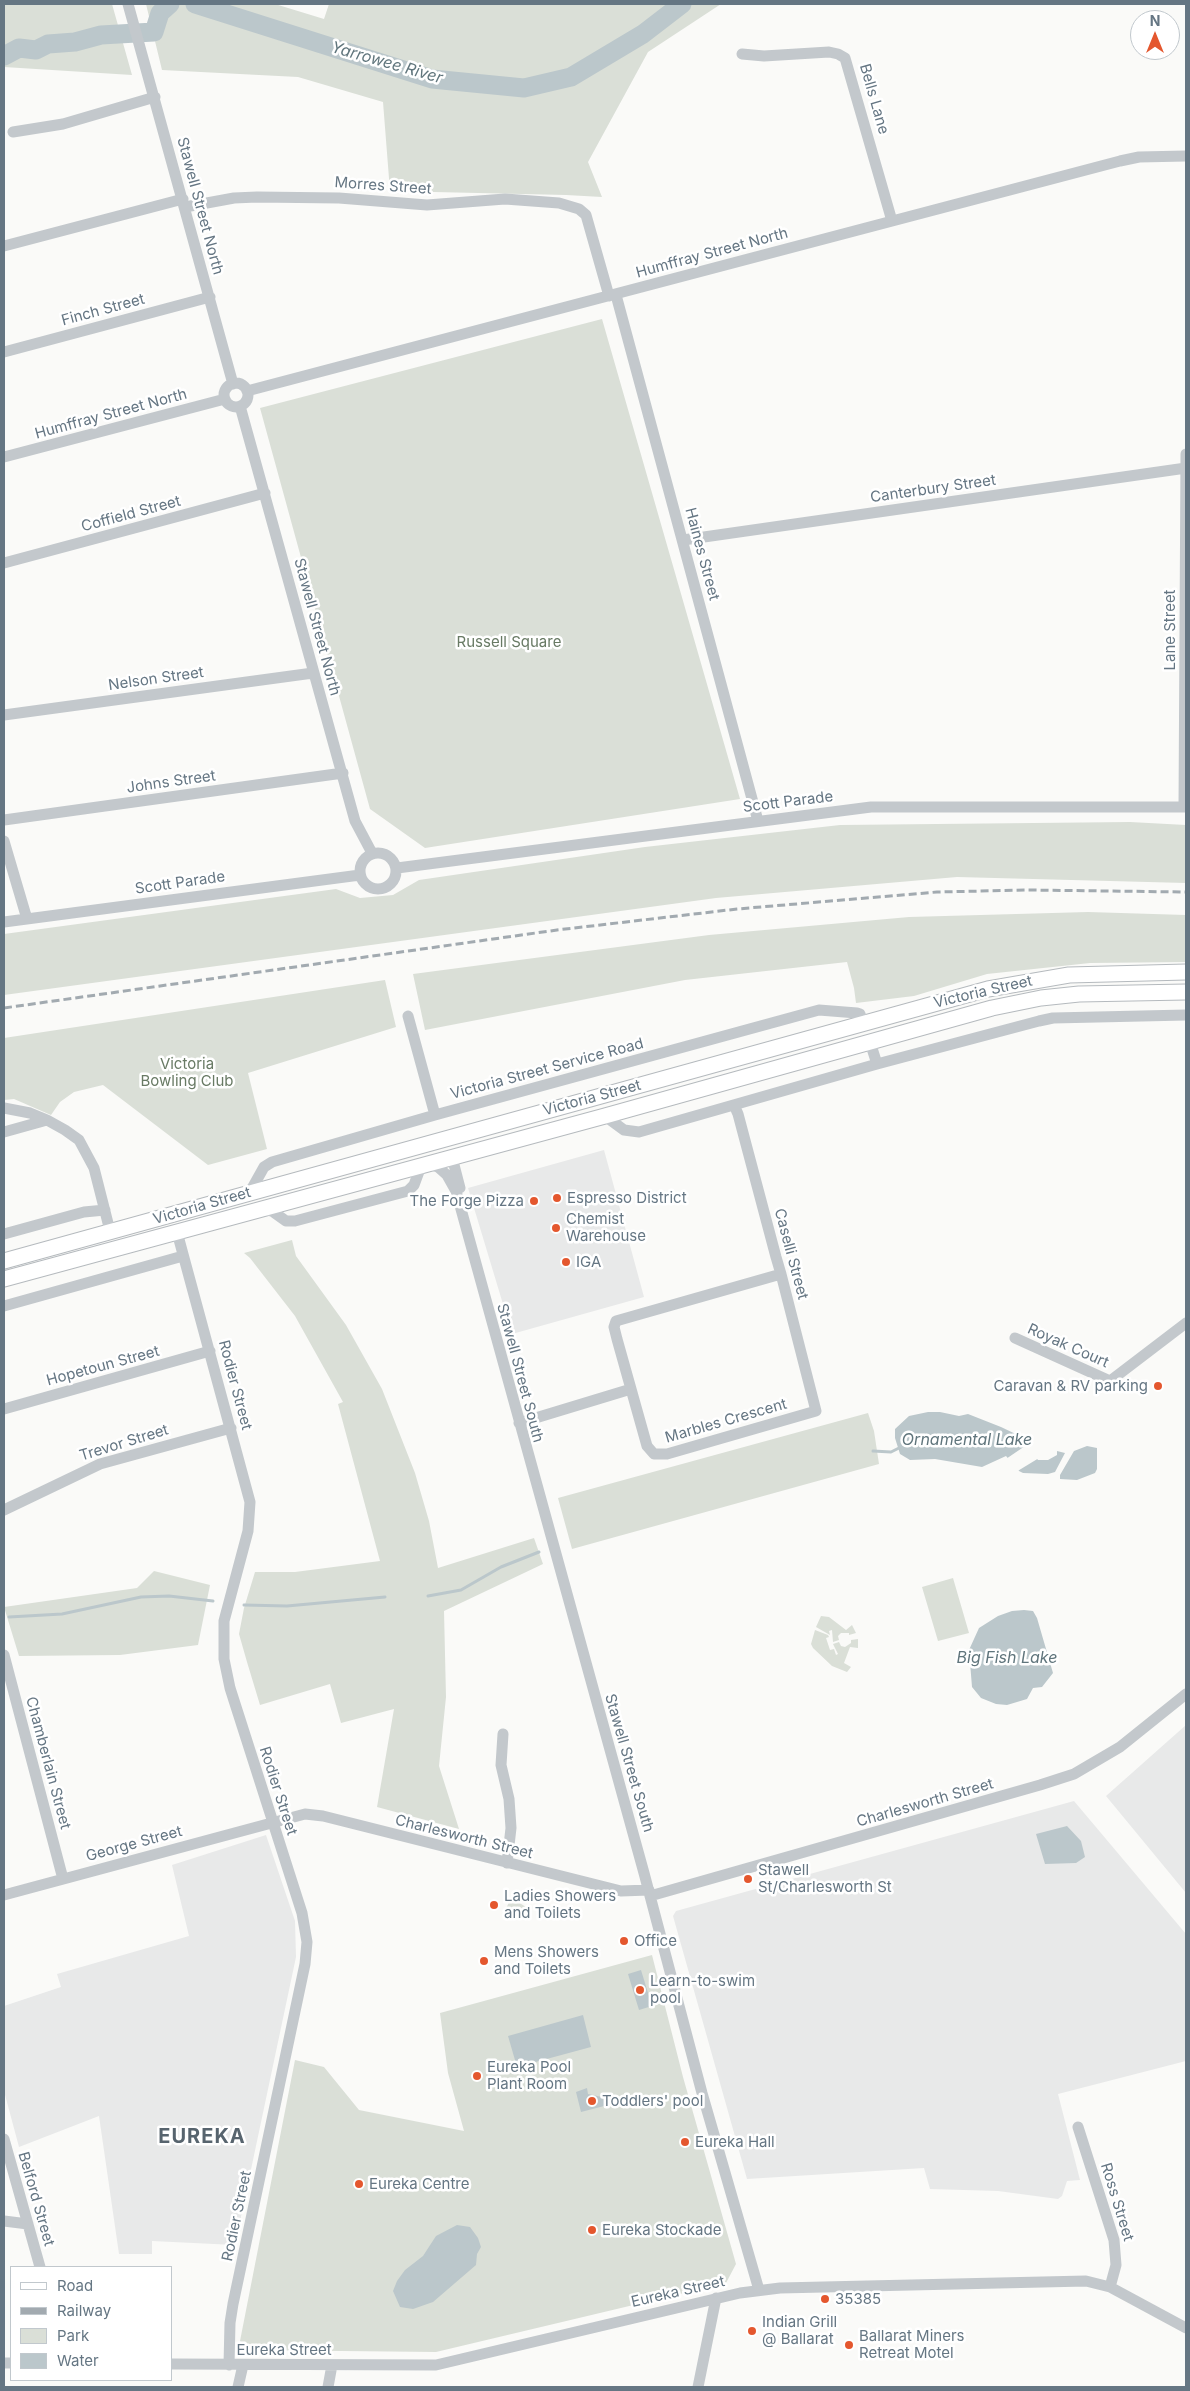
<!DOCTYPE html>
<style>
body{margin:0}
#map{position:relative;width:1190px;height:2391px;overflow:hidden;background:#fafaf8;font-family:Inter,sans-serif}
canvas{display:block}
.frame{position:absolute;inset:0;border:5px solid #657683;pointer-events:none}
.legend{position:absolute;left:10px;top:2266px;width:162px;height:115px;box-sizing:border-box;background:#fff;border:1px solid #c1c8cd;margin:0;padding:6px 9px;list-style:none;font-size:15px;color:#657683}
.legend li{display:flex;align-items:center;gap:10px;height:25px}
.legend b{width:25px;border:1px solid #c1c8cd}
.north{position:absolute;left:1130px;top:10px;width:50px;height:50px;box-sizing:border-box;background:#fff;border:1px solid #c1c8cd;border-radius:50%;rotate:0deg;font-size:14px;font-weight:700;line-height:20px;text-align:center;color:#657683}
.north::after{content:'';display:block;margin:auto;width:18px;height:22px;background:#e4572e;clip-path:polygon(50% 0,100% 100%,50% 72%,0 100%)}
</style>
<div id="map">
<canvas width="1190" height="2391"></canvas>
<div class="frame"></div>
<ul class="legend">
<li><b style="height:6px;background:#fff"></b>Road</li>
<li><b style="height:6px;background:#a2aab0"></b>Railway</li>
<li><b style="height:14px;background:#dadfd7"></b>Park</li>
<li><b style="height:14px;background:#bbc7cb"></b>Water</li>
</ul>
<div class="north">N</div>
</div>
<script>
const ctx = document.querySelector('canvas').getContext('2d');
ctx.lineJoin = 'round';
function fillPath(path, color) { ctx.fillStyle = color; ctx.fill(path, 'evenodd'); }
const shape = rows => new Path2D(rows.map(r => 'M' + r).join(''));
function strokePath(path, color, width, dash) { ctx.strokeStyle = color; ctx.lineWidth = width; ctx.lineCap = dash ? 'butt' : 'round'; ctx.setLineDash(dash || []); ctx.stroke(path); }
function drawText(font, color, halo, rows, align = 'center') {
  ctx.font = font + ' Inter,sans-serif'; ctx.lineWidth = 5; ctx.setLineDash([]); ctx.textBaseline = 'middle'; ctx.strokeStyle = halo; ctx.fillStyle = color; for (const [text, x, y, turn = 0] of rows) {
    ctx.save(); ctx.translate(x, y); ctx.rotate((+turn || 0) * Math.PI / 180); ctx.textAlign = isNaN(turn) ? turn : align; if (halo) ctx.strokeText(text, 0, 0); ctx.fillText(text, 0, 0); ctx.restore();
  }
}
fillPath(shape([
 [604,1150,644,1297,512,1334,468,1188],
 [1186,1725,1186,1893,1106,1796],
 [1074,1801,1186,1934,1186,2061,1058,2094,1080,2180,1067,2181,1062,2196,1058,2199,998,2191,930,2189,924,2168,747,2179,673,1916,676,1911],
 [266,1835,295,1921,296,1957,235,2245,152,2241,152,2254,119,2254,99,2116,19,2147,4,2091,4,2006,61,1987,57,1974,189,1936,172,1865]
]), '#e8e9e9');
fillPath(shape([
 [4,4,112,4,132,75,4,67],
 [146,4,275,4,324,19,329,4,721,4,648,52,588,162,602,197,566,195,390,191,383,102,298,77,162,70],
 [602,319,740,799,425,848,370,809,260,408],
 [1130,822,1186,825,1186,883,957,877,716,898,4,995,4,934,336,889,360,898,393,895,419,880,645,847,840,825],
 [1088,912,1186,915,1186,962,1090,963,987,974,914,996,856,1003,854,988,847,962,685,980,425,1030,413,974,709,935,909,917],
 [385,980,396,1027,248,1073,267,1149,208,1165,103,1085,74,1092,60,1102,51,1115,14,1099,4,1100,4,1038],
 [292,1240,296,1256,346,1325,382,1389,415,1473,429,1521,438,1568,534,1538,543,1564,444,1611,446,1697,439,1766,459,1829,377,1807,394,1709,341,1723,330,1684,260,1705,247,1662,239,1634,244,1608,255,1572,295,1572,380,1561,338,1404,343,1402,295,1316,250,1258,244,1253],
 [868,1413,874,1431,879,1464,572,1549,558,1498],
 [154,1571,210,1585,198,1645,120,1655,19,1656,4,1607,137,1588],
 [953,1578,969,1633,938,1641,922,1587],
 [821,1616,829,1617,846,1630,852,1625,856,1633,849,1635,849,1633,841,1633,838,1636,839,1640,833,1642,832,1630,829,1631,830,1635,816,1627],
 [815,1630,828,1635,829,1637,826,1638,830,1650,834,1649,836,1655,838,1654,833,1644,839,1642,841,1646,845,1647,851,1643,851,1640,858,1639,858,1648,850,1647,844,1663,851,1667,847,1672,832,1666,813,1648,811,1644],
 [513,1899,526,1907,520,1914,506,1919,504,1913,510,1900],
 [652,1955,683,2077,736,2264,726,2283,436,2352,246,2350,240,2341,295,2060,324,2067,359,2110,464,2131,448,2073,440,2013]
]), '#dadfd7');
fillPath(shape([
 [928,1412,940,1412,959,1416,968,1414,1001,1427,1022,1437,1024,1443,1038,1460,1048,1460,1057,1455,1057,1451,1065,1453,1055,1472,1048,1474,1023,1473,1019,1471,1006,1456,982,1467,935,1459,910,1460,900,1454,895,1438,895,1429,909,1416],
 [1087,1446,1097,1448,1097,1469,1095,1473,1077,1480,1060,1479,1060,1475,1074,1451],
 [1024,1610,1033,1611,1037,1618,1053,1673,1042,1687,1033,1688,1027,1699,1007,1705,996,1704,981,1698,972,1687,969,1650,979,1628,998,1616,1012,1611],
 [1067,1826,1081,1841,1085,1857,1076,1863,1045,1864,1036,1834],
 [641,1970,652,2006,639,2010,628,1974],
 [583,2015,591,2047,517,2067,508,2036],
 [587,2088,588,2094,602,2097,608,2105,581,2112,576,2092],
 [457,2225,470,2227,478,2238,481,2247,477,2254,476,2265,433,2302,413,2309,400,2307,393,2291,397,2281,405,2270,423,2256,436,2236]
]), '#bbc7cb');
fillPath(shape([
 [1028,1444,1039,1458,1016,1472,1005,1459,1003,1461]
]), '#fafaf8');
strokePath(shape([
 [873,1451,891,1452,901,1447],
 [428,1596,461,1590,501,1567,539,1552],
 [244,1605,287,1606,385,1597],
 [9,1617,62,1614,141,1597,169,1596,213,1601]
]), '#bbc7cb', 3);
strokePath(shape([
 [195,4,432,79,524,88,571,77,643,34,682,4],
 [4,56,19,48,36,50,48,44,75,42,101,35,154,32,160,13,170,4]
]), '#bbc7cb', 19);
const major = shape([
 [4,1261,988,989,1069,975,1186,972],
 [4,1279,605,1116,992,1008,1041,998,1079,994,1186,992]
]);
strokePath(major, '#b5babe', 17);
strokePath(shape([
 [128,4,233,384],
 [742,54,764,56,829,52,838,54,845,58,892,221],
 [13,132,63,124,155,97],
 [185,207,234,198,257,197,339,198,427,205,505,199,559,203,579,209,586,215,609,296],
 [4,246,183,199],
 [616,295,758,821],
 [4,352,210,297],
 '224 395a12 12 0 1 1 24 0a12 12 0 1 1-24 0Z',
 [247,391,1120,161,1139,157,1186,156],
 [240,406,355,821,372,853],
 [4,457,225,399],
 [683,540,1186,468],
 [4,563,265,493],
 [4,715,313,673],
 [1184,807,1186,454],
 [4,820,343,773],
 [4,841,27,919],
 '360 871a18 18 0 1 1 36 0a18 18 0 1 1-36 0Z',
 [397,868,871,807,1186,807],
 [4,922,360,875],
 [408,1016,435,1115],
 [870,1042,877,1064],
 [734,1105,738,1114,776,1257,781,1274,816,1411,667,1454,654,1454,647,1446,617,1339,614,1327,616,1321,781,1274],
 [4,1108,30,1113,47,1120],
 [605,1116,624,1130,639,1132,877,1064,1039,1021,1053,1018,1186,1015],
 [4,1132,47,1120,65,1130,79,1140,94,1168,110,1231],
 [452,1157,460,1188],
 [429,1164,438,1167,447,1175,456,1191,644,1873,702,2093,759,2290],
 [250,1192,264,1167,272,1162,435,1115,819,1010,857,1013,860,1014,863,1023],
 [262,1209,272,1211,286,1221,295,1221,408,1191,414,1185,421,1166],
 [177,1232,250,1502,248,1531,224,1621,224,1659,230,1688,302,1913,307,1942,305,1964,233,2304,230,2323,229,2365],
 [4,1234,84,1212,105,1210],
 [4,1306,183,1256],
 [1015,1338,1110,1381,1186,1323],
 [4,1409,210,1351],
 [519,1423,631,1389],
 [4,1510,100,1464,231,1428],
 [4,1655,63,1879],
 [503,1734,501,1765,509,1799,511,1828,507,1863],
 [4,1895,305,1814,323,1816,621,1891,649,1890],
 [650,1896,1040,1785,1074,1774,1120,1747,1186,1694],
 [1078,2127,1114,2240,1116,2265,1110,2287],
 [4,2139,40,2267],
 [4,2221,28,2224],
 [4,2363,11,2363],
 [171,2364,436,2365,740,2293,780,2288,1086,2281,1110,2287,1186,2328],
 [238,2387,243,2365],
 [328,2387,332,2365],
 [698,2387,716,2298]
]), '#c3c8cc', 11);
strokePath(major, '#fff', 15);
strokePath(shape([
 [4,1008,557,930,737,909,937,892,1028,890,1186,892]
]), '#a2aab0', 3, [8, 4]);
for (const [x, y, r, color] of [
 [557,1198,5,"#e4572e"],
 [534,1201,5,"#e4572e"],
 [556,1228,5,"#e4572e"],
 [566,1262,5,"#e4572e"],
 [1158,1386,5,"#e4572e"],
 [748,1879,5,"#e4572e"],
 [494,1905,5,"#e4572e"],
 [624,1941,5,"#e4572e"],
 [484,1961,5,"#e4572e"],
 [640,1990,5,"#e4572e"],
 [477,2076,5,"#e4572e"],
 [592,2101,5,"#e4572e"],
 [685,2142,5,"#e4572e"],
 [359,2184,5,"#e4572e"],
 [592,2230,5,"#e4572e"],
 [825,2299,5,"#e4572e"],
 [752,2331,5,"#e4572e"],
 [849,2345,5,"#e4572e"]
]) { const dot = new Path2D(); dot.arc(x, y, r, 0, 2 * Math.PI); ctx.fillStyle = color; ctx.fill(dot); strokePath(dot, '#fff', 2); }
drawText('15px', '#657683', '#fff', [
 ["Bells Lane",874,99,74],
 ["Morres Street",383,186,4],
 ["Stawell Street North",200,206,75],
 ["Humffray Street North",712,253,-15],
 ["Finch Street",103,310,-15],
 ["Humffray Street North",111,414,-15],
 ["Canterbury Street",933,489,-8],
 ["Coffield Street",131,514,-15],
 ["Haines Street",702,554,75],
 ["Stawell Street North",317,627,75],
 ["Lane Street",1170,630,-90],
 ["Nelson Street",156,679,-8],
 ["Johns Street",171,782,-8],
 ["Scott Parade",788,802,-7],
 ["Scott Parade",180,883,-8],
 ["Victoria Street",983,992,-13],
 ["Victoria Street Service Road",547,1069,-15],
 ["Victoria Street",592,1098,-15],
 ["Victoria Street",202,1206,-16],
 ["Caselli Street",791,1254,75],
 ["Royak Court",1068,1346,24],
 ["Hopetoun Street",103,1366,-15],
 ["Stawell Street South",520,1373,75],
 ["Rodier Street",235,1385,75],
 ["Marbles Crescent",726,1421,-16],
 ["Trevor Street",124,1443,-17],
 ["Chamberlain Street",48,1763,75],
 ["Stawell Street South",629,1763,74],
 ["Rodier Street",278,1791,72],
 ["Charlesworth Street",925,1803,-16],
 ["Charlesworth Street",464,1837,14],
 ["George Street",134,1844,-15],
 ["Belford Street",36,2199,74],
 ["Ross Street",1117,2202,73],
 ["Rodier Street",237,2216,-78],
 ["Eureka Street",678,2292,-13],
 ["Eureka Street",284,2350]
]);
drawText('15px', '#687a64', '#fff', [
 ["Russell Square",509,642],
 ["Victoria",187,1064],
 ["Bowling Club",187,1081]
]);
drawText('15px', '#657683', '#fff', [
 ["Espresso District",567,1198],
 ["The Forge Pizza",524,1201,"right"],
 ["Chemist",566,1219],
 ["Warehouse",566,1236],
 ["IGA",576,1262],
 ["Caravan & RV parking",1148,1386,"right"],
 ["Stawell",758,1870],
 ["St/Charlesworth St",758,1887],
 ["Ladies Showers",504,1896],
 ["and Toilets",504,1913],
 ["Office",634,1941],
 ["Mens Showers",494,1952],
 ["and Toilets",494,1969],
 ["Learn-to-swim",650,1981],
 ["pool",650,1998],
 ["Eureka Pool",487,2067],
 ["Plant Room",487,2084],
 ["Toddlers' pool",602,2101],
 ["Eureka Hall",695,2142],
 ["Eureka Centre",369,2184],
 ["Eureka Stockade",602,2230],
 ["35385",835,2299],
 ["Indian Grill",762,2322],
 ["@ Ballarat",762,2339],
 ["Ballarat Miners",859,2336],
 ["Retreat Motel",859,2353]
], 'left');
drawText('italic 16px', '#60757c', '#fff', [
 ["Yarrowee River",387,63,16],
 ["Ornamental Lake",967,1440],
 ["Big Fish Lake",1007,1658]
]);
ctx.letterSpacing = '1px';
drawText('bold 20px', '#57646e', '#fff', [
 ["EUREKA",202,2137]
]);
ctx.letterSpacing = '0px';
</script>
